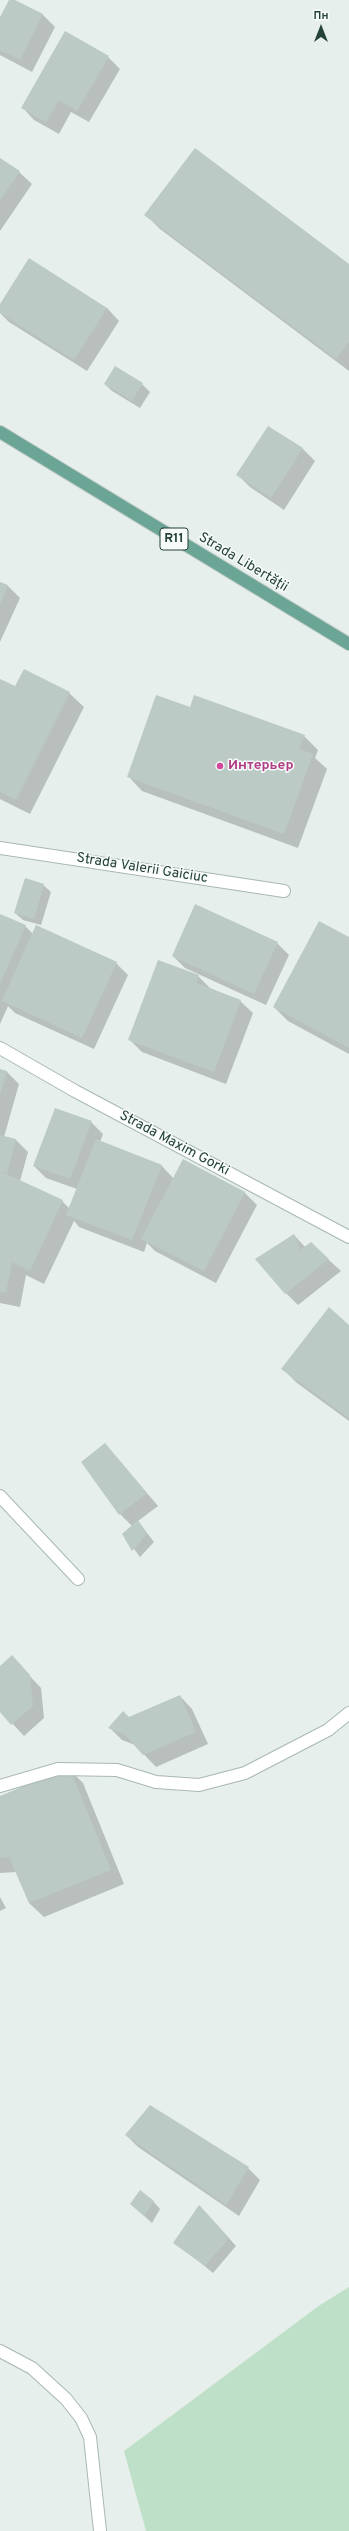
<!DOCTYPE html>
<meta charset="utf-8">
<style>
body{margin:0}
#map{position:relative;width:349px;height:2531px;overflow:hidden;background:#e6efeb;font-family:Overpass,sans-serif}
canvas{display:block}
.north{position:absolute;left:301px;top:8px;width:40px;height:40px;-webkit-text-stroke:3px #f7fbf9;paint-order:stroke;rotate:0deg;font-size:11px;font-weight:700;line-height:16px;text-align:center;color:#24423a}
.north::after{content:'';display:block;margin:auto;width:14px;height:18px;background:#24423a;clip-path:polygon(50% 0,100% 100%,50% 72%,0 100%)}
</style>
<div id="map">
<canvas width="349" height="2531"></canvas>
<div class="north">Пн</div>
</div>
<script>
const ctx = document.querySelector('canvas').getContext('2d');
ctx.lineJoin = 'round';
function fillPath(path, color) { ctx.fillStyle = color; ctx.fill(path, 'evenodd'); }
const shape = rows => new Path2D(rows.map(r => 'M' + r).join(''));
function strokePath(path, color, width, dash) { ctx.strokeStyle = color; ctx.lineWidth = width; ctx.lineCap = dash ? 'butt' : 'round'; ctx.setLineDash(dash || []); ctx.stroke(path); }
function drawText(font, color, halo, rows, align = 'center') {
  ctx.font = font + ' Overpass,sans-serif'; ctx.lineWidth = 3; ctx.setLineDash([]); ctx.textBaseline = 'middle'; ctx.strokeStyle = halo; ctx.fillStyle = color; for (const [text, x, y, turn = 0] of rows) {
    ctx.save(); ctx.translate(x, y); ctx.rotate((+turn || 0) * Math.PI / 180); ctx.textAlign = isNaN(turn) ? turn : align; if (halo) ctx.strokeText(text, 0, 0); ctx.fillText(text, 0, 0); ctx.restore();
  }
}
fillPath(shape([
 [349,2287,349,2531,146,2531,124,2451,320,2305]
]), '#bfe0c8');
fillPath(shape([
 [10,0,43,15,55,27,32,72,0,55,0,19],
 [108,57,120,69,89,122,71,112,59,134,34,120,22,107],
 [0,159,19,172,32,184,0,231],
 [146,215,349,265,349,371,160,229],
 [0,306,107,308,119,321,87,371,9,322,0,313],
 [105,384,142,384,150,392,140,408,112,391],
 [269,427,303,449,315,461,284,510,250,487,238,475],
 [0,583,8,586,20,598,0,642],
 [0,680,16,687,69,693,84,707,30,814,0,799],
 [190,708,304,736,318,750,315,758,327,769,298,848,142,791,128,776],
 [43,885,51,892,41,925,23,920,15,913],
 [0,915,25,926,33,934,116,963,128,975,94,1049,15,1013,8,1006,0,1024],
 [349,938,349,1054,288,1021,274,1007],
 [277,943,289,955,266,1005,185,968,173,956],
 [198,976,210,988,240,1001,253,1013,226,1084,142,1052,130,1040],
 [0,1070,7,1072,19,1084,4,1137,16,1140,28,1152,20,1181,62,1201,69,1208,77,1189,46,1178,34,1166,91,1122,103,1134,100,1142,161,1165,174,1179,244,1192,257,1205,216,1283,155,1251,147,1243,144,1252,79,1227,74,1221,44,1284,26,1275,20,1307,0,1303],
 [294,1235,305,1247,311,1244,341,1271,298,1305,286,1293],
 [349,1326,349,1421,297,1383,283,1369],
 [105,1444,158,1506,138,1521,154,1542,140,1557,123,1534,132,1526,120,1514],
 [12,1657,41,1688,44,1718,24,1736,0,1710,0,1667],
 [180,1696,192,1709,208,1744,156,1767,135,1745,122,1740,110,1728],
 [69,1769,83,1783,124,1884,44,1917,29,1903,16,1872,0,1873,0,1797],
 [0,1897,6,1908,0,1911],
 [126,2135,248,2168,260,2180,239,2216,138,2147],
 [153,2201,160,2209,152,2223,131,2204],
 [200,2206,236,2246,213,2273,175,2242]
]), '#0003');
fillPath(shape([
 [9,0,15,0,43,14,20,60,0,50,0,17],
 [65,31,109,56,77,111,59,100,46,122,21,108],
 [195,148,349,264,349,342,336,359,144,215],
 [0,158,20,171,0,201],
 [29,258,107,308,74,360,0,313,0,304],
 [115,366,143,383,132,401,104,384],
 [268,426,303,448,271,498,236,475],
 [0,582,8,585,0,604],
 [24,669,70,692,16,800,0,792,0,679,15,686],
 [156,695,190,707,194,695,305,735,299,749,313,754,284,834,127,777],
 [25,878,44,884,34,919,14,913],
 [195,904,278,942,254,994,172,956],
 [0,914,26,925,0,984],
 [319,921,349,937,349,1048,273,1007],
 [36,925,117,962,82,1038,2,1001],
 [158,960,199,975,196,983,241,1000,214,1072,128,1040],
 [0,1069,7,1071,0,1095],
 [55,1108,92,1121,70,1179,33,1166],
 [0,1135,16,1139,7,1173,0,1171],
 [96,1139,162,1165,132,1240,66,1215],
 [183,1159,245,1192,204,1271,141,1239],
 [0,1171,63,1200,30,1271,12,1262,6,1293,0,1292],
 [294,1234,300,1250,311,1242,329,1259,285,1294,255,1259],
 [329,1307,349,1325,349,1418,281,1369],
 [105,1443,147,1493,119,1515,81,1462],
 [138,1520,147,1534,132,1551,122,1534],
 [12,1655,30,1675,33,1706,11,1725,0,1712,0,1666],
 [180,1695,196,1732,143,1755,124,1734,108,1728,123,1711,129,1717],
 [69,1767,111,1870,29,1903,9,1857,0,1858,0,1796],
 [150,2105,249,2167,226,2205,125,2135],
 [140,2190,154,2201,144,2216,130,2204],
 [199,2205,229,2238,205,2266,173,2243]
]), '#bbcac4');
const street = shape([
 [0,848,284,891],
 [0,1048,75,1091,349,1237],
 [0,1496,78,1579],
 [0,1786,58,1769,117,1770,156,1782,199,1785,245,1773,328,1730,349,1713],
 [0,2351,32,2368,66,2399,81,2418,90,2437,100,2531]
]);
const primary = shape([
 [0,432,349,644]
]);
strokePath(street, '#a8b8b2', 14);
strokePath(primary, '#c2cac8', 14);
strokePath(street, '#fff', 12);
strokePath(primary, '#6aa596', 12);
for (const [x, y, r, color] of [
 [220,766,4,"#d1479c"]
]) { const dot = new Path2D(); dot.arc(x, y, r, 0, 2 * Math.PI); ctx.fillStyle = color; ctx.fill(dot); strokePath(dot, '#f7fbf9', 1.5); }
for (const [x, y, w] of [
 [174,539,28]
]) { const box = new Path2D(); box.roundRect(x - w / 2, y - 11, w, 22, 3); ctx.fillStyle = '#f7fbf9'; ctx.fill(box); strokePath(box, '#24423a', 1); }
drawText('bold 13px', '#24423a', null, [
 ["R11",174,539]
]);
drawText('14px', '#24423a', '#f7fbf9', [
 ["Strada Libertății",243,563,31],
 ["Strada Valerii Gaiciuc",142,869,9],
 ["Strada Maxim Gorki",174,1144,28]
]);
drawText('bold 14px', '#b23c85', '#f7fbf9', [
 ["Интерьер",228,766]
], 'left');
</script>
